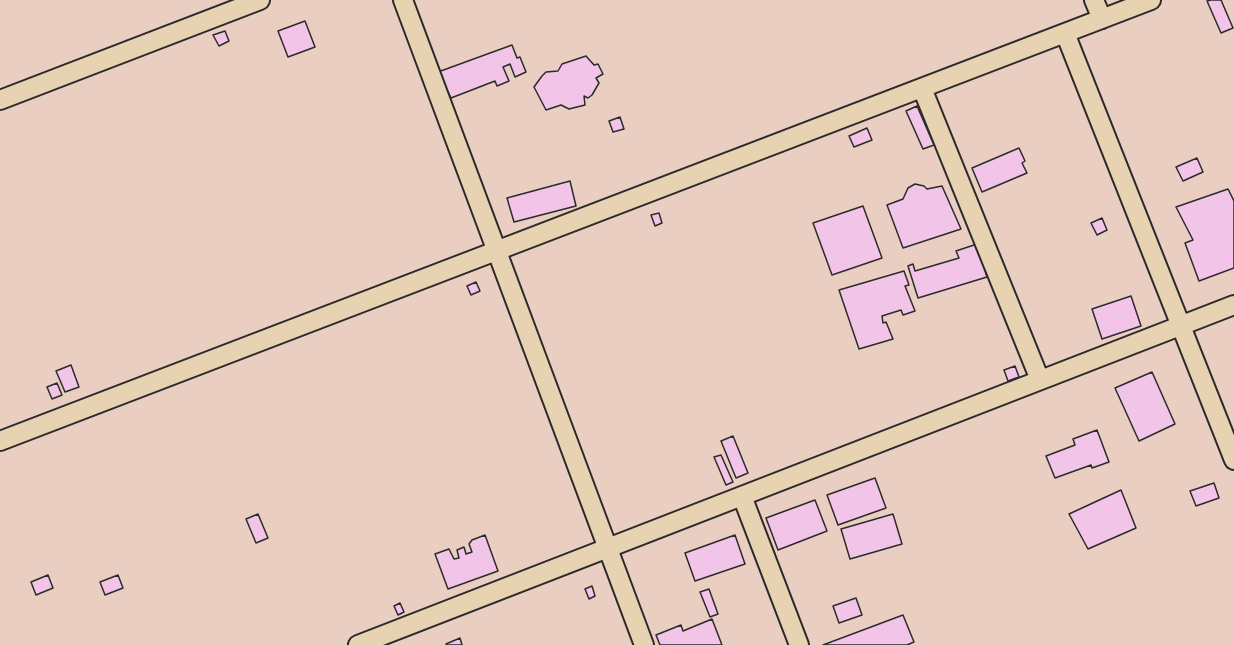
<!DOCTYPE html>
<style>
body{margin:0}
canvas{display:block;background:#eacec1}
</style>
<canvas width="1234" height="645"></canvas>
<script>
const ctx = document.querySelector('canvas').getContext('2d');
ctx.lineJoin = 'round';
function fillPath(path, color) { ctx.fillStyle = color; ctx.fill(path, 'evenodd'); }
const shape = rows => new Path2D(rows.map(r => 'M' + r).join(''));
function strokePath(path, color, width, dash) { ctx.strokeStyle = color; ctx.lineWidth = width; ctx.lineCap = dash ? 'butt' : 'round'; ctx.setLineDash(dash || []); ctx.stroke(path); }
const building = shape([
 [1211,0,1221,0,1233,28,1221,33,1207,1,1211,0],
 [305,21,315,47,288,57,278,31,305,21],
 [225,31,229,41,219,46,213,35,225,31],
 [512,45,517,58,520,57,526,72,515,77,510,64,503,67,509,81,497,86,495,81,451,98,438,72,512,45],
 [586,56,594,65,598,64,603,74,596,78,599,83,592,95,588,98,584,96,585,105,569,109,561,105,546,110,534,87,542,76,546,72,558,71,562,64,586,56],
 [917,106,934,145,923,149,906,111,917,106],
 [620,117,624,129,613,132,609,121,620,117],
 [867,128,872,140,854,147,849,136,867,128],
 [1019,148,1025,161,1022,163,1027,173,982,192,972,168,1019,148],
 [1197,158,1203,172,1183,181,1176,167,1197,158],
 [570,181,576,206,514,222,507,198,570,181],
 [915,184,924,186,927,189,942,186,961,229,903,248,887,205,903,199,908,188,915,184],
 [1228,189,1234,201,1234,268,1199,281,1185,243,1193,240,1176,207,1228,189],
 [863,206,882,258,832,275,813,223,863,206],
 [659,213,662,223,655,226,651,215,659,213],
 [1102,218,1107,230,1097,235,1091,223,1102,218],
 [977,244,987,277,918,298,908,266,913,264,915,271,959,258,956,251,977,244],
 [904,271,909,285,905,286,915,311,903,315,901,310,882,316,883,323,886,322,893,339,859,349,839,290,904,271],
 [476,282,480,291,471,295,467,286,476,282],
 [1131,296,1141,326,1102,339,1092,309,1131,296],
 [71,365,79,387,65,392,56,371,71,365],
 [1015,366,1019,377,1008,381,1004,370,1015,366],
 [1152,372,1175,424,1139,441,1115,388,1152,372],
 [57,383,62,395,52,399,47,387,57,383],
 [1097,430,1109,462,1092,468,1091,465,1055,478,1046,456,1075,445,1073,439,1097,430],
 [733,436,748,473,736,478,721,441,733,436],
 [721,455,733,482,726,485,714,457,721,455],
 [875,478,886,508,838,525,827,495,875,478],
 [1214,483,1219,498,1196,506,1190,491,1214,483],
 [1121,490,1136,528,1088,549,1069,514,1121,490],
 [815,500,827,531,778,550,766,518,815,500],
 [258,514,268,538,256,543,246,519,258,514],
 [893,514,902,544,850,559,841,529,893,514],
 [485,535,498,571,448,589,435,554,449,549,454,559,459,558,457,550,464,547,466,554,472,552,469,544,472,540,485,535],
 [735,535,745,564,695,581,685,553,735,535],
 [48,575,53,588,36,595,31,582,48,575],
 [118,575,123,588,105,595,100,582,118,575],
 [592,586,595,596,589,599,585,589,592,586],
 [709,589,718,614,710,617,700,592,709,589],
 [856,598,862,615,839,623,833,606,856,598],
 [400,603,404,612,398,615,394,606,400,603],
 [903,615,914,642,907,645,823,645,903,615],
 [712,619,722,645,660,645,656,635,681,625,683,631,712,619],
 [460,638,462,645,447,645,446,644,460,638]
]);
fillPath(building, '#f2c4e7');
strokePath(building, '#2b2b2b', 1.5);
const street = shape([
 [403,0,644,645],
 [1094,0,1102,19],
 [1065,33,1234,460],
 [922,88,1040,380],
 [0,100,260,0],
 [0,441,1151,0],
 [742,496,799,645],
 [358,645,1234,305]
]);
strokePath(street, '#2b2b2b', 22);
strokePath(street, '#e7d2b1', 18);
</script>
